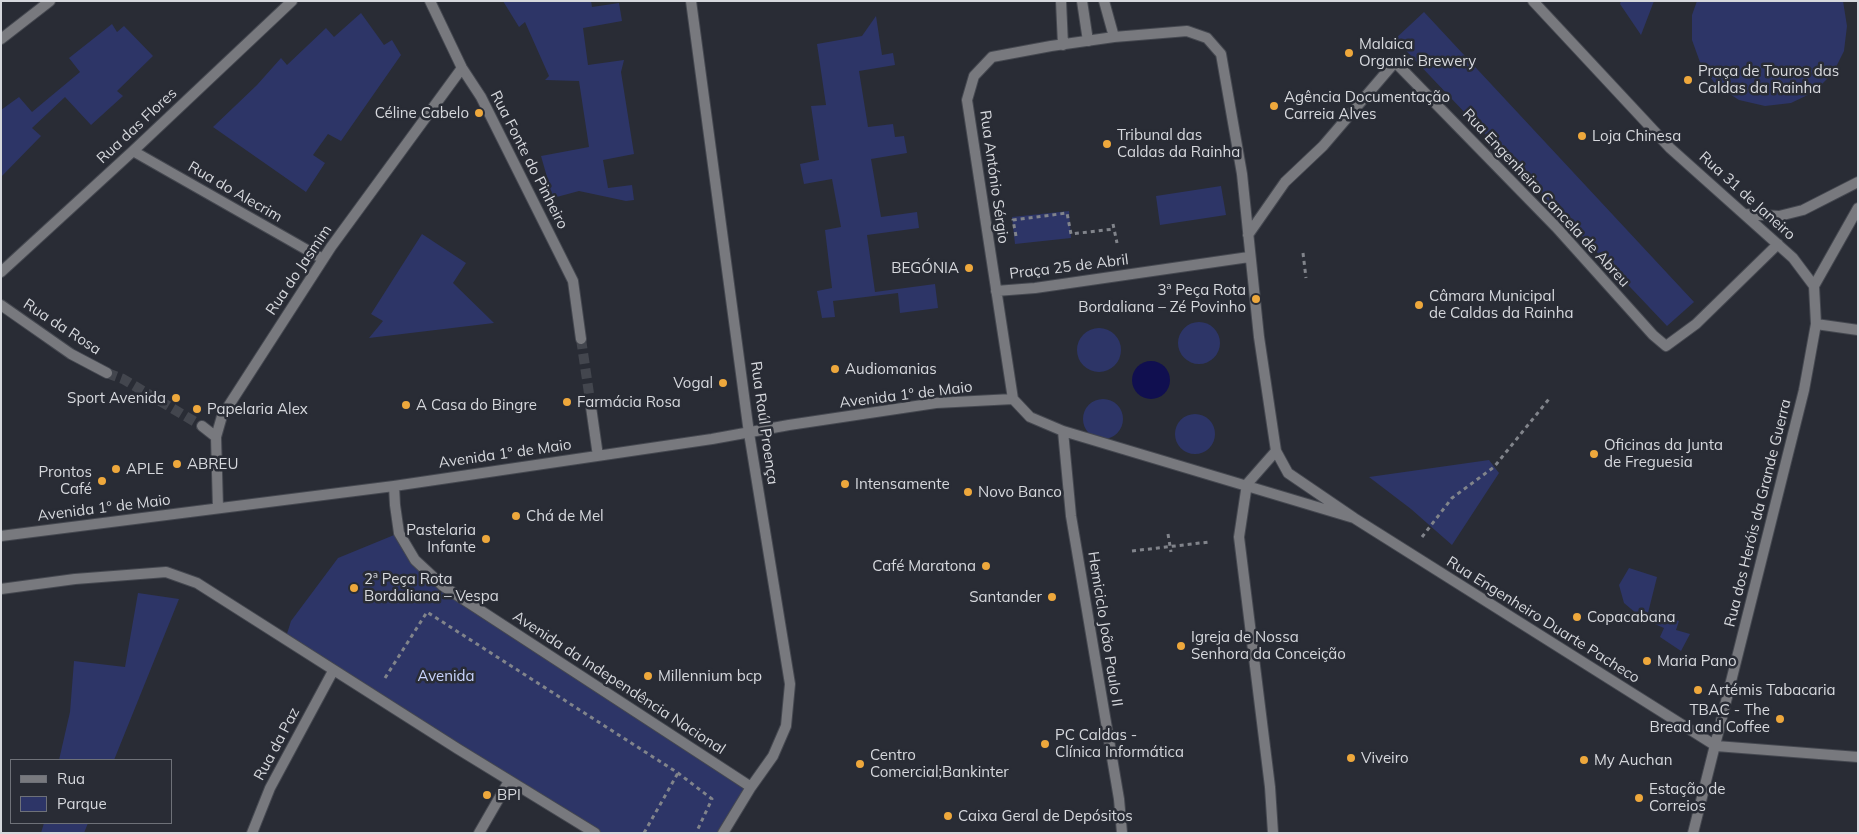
<!DOCTYPE html>
<meta charset="utf-8">
<style>
body{margin:0}
#map{position:relative;width:1859px;height:834px;overflow:hidden;background:#292c35;font-family:Mulish,sans-serif}
canvas{display:block}
.frame{position:absolute;inset:0;border:2px solid #d6d8dd;pointer-events:none}
.legend{position:absolute;left:10px;top:759px;width:162px;height:65px;box-sizing:border-box;background:#292c35;border:1px solid #6e7178;margin:0;padding:6px 9px;list-style:none;font-size:15px;color:#d6d8dd}
.legend li{display:flex;align-items:center;gap:10px;height:25px}
.legend b{width:25px;border:1px solid #6e7178}
</style>
<div id="map">
<canvas width="1859" height="834"></canvas>
<div class="frame"></div>
<ul class="legend">
<li><b style="height:6px;background:#78797e"></b>Rua</li>
<li><b style="height:14px;background:#2d3567"></b>Parque</li>
</ul>
</div>
<script>
const ctx = document.querySelector('canvas').getContext('2d');
ctx.lineJoin = 'round';
function fillPath(path, color) { ctx.fillStyle = color; ctx.fill(path, 'evenodd'); }
const shape = rows => new Path2D(rows.map(r => 'M' + r).join(''));
function strokePath(path, color, width, dash) { ctx.strokeStyle = color; ctx.lineWidth = width; ctx.lineCap = dash ? 'butt' : 'round'; ctx.setLineDash(dash || []); ctx.stroke(path); }
function drawText(font, color, halo, rows, align = 'center') {
  ctx.font = font + ' Mulish,sans-serif'; ctx.lineWidth = 5; ctx.setLineDash([]); ctx.textBaseline = 'middle'; ctx.strokeStyle = halo; ctx.fillStyle = color; for (const [text, x, y, turn = 0] of rows) {
    ctx.save(); ctx.translate(x, y); ctx.rotate((+turn || 0) * Math.PI / 180); ctx.textAlign = isNaN(turn) ? turn : align; if (halo) ctx.strokeText(text, 0, 0); ctx.fillText(text, 0, 0); ctx.restore();
  }
}
fillPath(shape([
 [503,1,591,1,592,7,619,3,622,21,583,28,588,65,624,60,621,72,634,154,603,160,608,188,632,185,634,200,626,201,579,191,553,198,541,156,589,147,579,81,545,80,549,76,525,22,519,27],
 [1621,1,1654,1,1641,35,1620,4],
 [1697,1,1843,1,1847,26,1844,51,1833,73,1814,92,1791,103,1765,106,1739,100,1717,86,1701,65,1692,40,1692,15],
 [1424,12,1694,302,1667,326,1395,39],
 [361,13,384,45,392,40,401,55,341,141,328,134,313,155,325,163,306,192,213,127,257,85,281,58,287,65,326,28,334,37],
 [876,16,882,55,893,53,895,65,859,71,868,127,893,124,895,137,904,136,907,153,871,159,881,217,917,212,919,228,867,235,875,292,935,284,938,308,900,313,898,293,833,301,835,317,822,318,817,291,832,288,825,230,841,227,832,179,804,184,800,164,819,160,811,106,826,105,817,44,862,36],
 [112,24,117,32,124,26,153,56,117,91,123,96,91,125,65,97,32,128,41,136,1,177,1,110,19,97,32,112,80,72,69,58],
 [1221,186,1226,215,1160,225,1156,196],
 [1069,211,1071,238,1015,244,1012,217],
 [422,234,466,263,453,283,494,323,369,338,383,321,371,314],
 '1178 343a21 21 0 1 1 42 0a21 21 0 1 1-42 0Z',
 '1077 350a22 22 0 1 1 44 0a22 22 0 1 1-44 0Z',
 '1083 419a20 20 0 1 1 40 0a20 20 0 1 1-40 0Z',
 '1175 434a20 20 0 1 1 40 0a20 20 0 1 1-40 0Z',
 [1489,460,1499,473,1452,545,1411,509,1369,477],
 [399,533,415,560,443,586,751,787,723,833,595,833,285,640,291,621,338,558],
 [1629,568,1657,577,1648,613,1679,621,1676,630,1690,634,1681,651,1660,637,1664,628,1643,619,1624,603,1619,585],
 [138,593,179,599,114,760,59,760,70,712,74,661,125,667],
 [44,823,88,823,84,833,41,833]
]), '#2d3567');
fillPath(shape([
 '1132 380a19 19 0 1 1 38 0a19 19 0 1 1-38 0Z'
]), '#100f50');
strokePath(shape([
 [581,339,591,407],
 [107,373,123,379,202,426]
]), '#43464e', 10, [10, 5]);
const pedestrian = shape([
 [1082,1,1088,41]
]);
const minor = shape([
 [430,1,462,68,481,97,573,281,581,339],
 [691,1,749,433,790,684,786,726,773,756,751,787,723,833],
 [1061,1,1063,45],
 [1104,1,1114,37],
 [1533,1,1670,148,1793,258,1814,286],
 [1,39,50,1],
 [133,151,323,259],
 [1745,214,1779,216,1803,210,1858,182],
 [1248,235,1285,182,1323,146,1395,62,1556,227,1653,335,1666,346,1696,324,1778,244],
 [1,272,133,151,292,1],
 [1814,286,1858,208],
 [996,291,1035,288,1249,257],
 [1,305,71,354,107,373],
 [1816,324,1858,330],
 [591,407,598,456],
 [202,426,216,437],
 [1063,431,1071,516,1119,799,1122,833],
 [394,486,395,505,399,533,415,560,443,586,751,787],
 [218,508,216,437,222,416,331,247,462,68],
 [1354,518,1063,431,1030,417,1013,399,967,100,974,76,992,57,1051,46,1114,37,1187,31,1207,38,1221,54,1242,174,1259,337,1276,451,1288,473,1354,518,1716,746,1858,757],
 [1,536,394,486,712,439,789,425,936,403,1013,399],
 [1,589,75,579,166,572,197,583,458,749,595,833],
 [252,833,270,788,333,671],
 [479,833,509,781],
 [1273,833,1270,787,1239,537,1247,484,1276,451],
 [1693,833,1804,390,1816,324,1814,286]
]);
strokePath(pedestrian, '#454850', 12);
strokePath(minor, '#454850', 12);
strokePath(shape([
 [1113,224,1117,243],
 [1016,236,1013,220,1067,213,1071,234,1114,229],
 [1303,253,1306,278],
 [1168,534,1171,552],
 [1422,537,1452,498,1494,467,1549,399],
 [1132,551,1209,542],
 [385,678,427,612,678,773,712,799,696,833],
 [644,833,678,773]
]), '#81848b', 3, [4, 4]);
strokePath(pedestrian, '#78797e', 10);
strokePath(minor, '#78797e', 10);
for (const [x, y, r, color] of [
 [1349,53,5,"#eea83c"],
 [1688,80,5,"#eea83c"],
 [1274,106,5,"#eea83c"],
 [479,113,5,"#eea83c"],
 [1582,136,5,"#eea83c"],
 [1107,144,5,"#eea83c"],
 [969,268,5,"#eea83c"],
 [1256,299,5,"#eea83c"],
 [1419,305,5,"#eea83c"],
 [835,369,5,"#eea83c"],
 [723,383,5,"#eea83c"],
 [176,398,5,"#eea83c"],
 [567,402,5,"#eea83c"],
 [406,405,5,"#eea83c"],
 [197,409,5,"#eea83c"],
 [1594,454,5,"#eea83c"],
 [177,464,5,"#eea83c"],
 [116,469,5,"#eea83c"],
 [102,481,5,"#eea83c"],
 [845,484,5,"#eea83c"],
 [968,492,5,"#eea83c"],
 [516,516,5,"#eea83c"],
 [486,539,5,"#eea83c"],
 [986,566,5,"#eea83c"],
 [354,588,5,"#eea83c"],
 [1052,597,5,"#eea83c"],
 [1577,617,5,"#eea83c"],
 [1181,646,5,"#eea83c"],
 [1647,661,5,"#eea83c"],
 [648,676,5,"#eea83c"],
 [1698,690,5,"#eea83c"],
 [1780,719,5,"#eea83c"],
 [1045,744,5,"#eea83c"],
 [1351,758,5,"#eea83c"],
 [1584,760,5,"#eea83c"],
 [860,764,5,"#eea83c"],
 [487,795,5,"#eea83c"],
 [1639,798,5,"#eea83c"],
 [948,816,5,"#eea83c"]
]) { const dot = new Path2D(); dot.arc(x, y, r, 0, 2 * Math.PI); ctx.fillStyle = color; ctx.fill(dot); strokePath(dot, '#292c35', 2); }
drawText('15px', '#d6d8dd', '#292c35', [
 ["Malaica",1359,44],
 ["Organic Brewery",1359,61],
 ["Praça de Touros das",1698,71],
 ["Caldas da Rainha",1698,88],
 ["Agência Documentação",1284,97],
 ["Carreia Alves",1284,114],
 ["Céline Cabelo",469,113,"right"],
 ["Tribunal das",1117,135],
 ["Caldas da Rainha",1117,152],
 ["Loja Chinesa",1592,136],
 ["BEGÓNIA",959,268,"right"],
 ["3ª Peça Rota",1246,290,"right"],
 ["Bordaliana – Zé Povinho",1246,307,"right"],
 ["Câmara Municipal",1429,296],
 ["de Caldas da Rainha",1429,313],
 ["Audiomanias",845,369],
 ["Vogal",713,383,"right"],
 ["Sport Avenida",166,398,"right"],
 ["Farmácia Rosa",577,402],
 ["A Casa do Bingre",416,405],
 ["Papelaria Alex",207,409],
 ["Oficinas da Junta",1604,445],
 ["de Freguesia",1604,462],
 ["ABREU",187,464],
 ["APLE",126,469],
 ["Prontos",92,472,"right"],
 ["Café",92,489,"right"],
 ["Intensamente",855,484],
 ["Novo Banco",978,492],
 ["Chá de Mel",526,516],
 ["Pastelaria",476,530,"right"],
 ["Infante",476,547,"right"],
 ["Café Maratona",976,566,"right"],
 ["2ª Peça Rota",364,579],
 ["Bordaliana – Vespa",364,596],
 ["Santander",1042,597,"right"],
 ["Copacabana",1587,617],
 ["Igreja de Nossa",1191,637],
 ["Senhora da Conceição",1191,654],
 ["Maria Pano",1657,661],
 ["Millennium bcp",658,676],
 ["Artémis Tabacaria",1708,690],
 ["TBAC - The",1770,710,"right"],
 ["Bread and Coffee",1770,727,"right"],
 ["PC Caldas -",1055,735],
 ["Clínica Informática",1055,752],
 ["Centro",870,755],
 ["Comercial;Bankinter",870,772],
 ["Viveiro",1361,758],
 ["My Auchan",1594,760],
 ["Estação de",1649,789],
 ["Correios",1649,806],
 ["BPI",497,795],
 ["Caixa Geral de Depósitos",958,816]
], 'left');
drawText('15px', '#d6d8dd', '#292c35', [
 ["Rua das Flores",137,126,-43],
 ["Rua Fonte do Pinheiro",529,160,63],
 ["Rua António Sérgio",994,177,82],
 ["Rua do Alecrim",235,192,30],
 ["Rua 31 de Janeiro",1747,196,42],
 ["Rua Engenheiro Cancela de Abreu",1546,198,47],
 ["Praça 25 de Abril",1069,267,-7],
 ["Rua do Jasmim",299,270,-56],
 ["Rua da Rosa",62,327,33],
 ["Avenida 1º de Maio",906,395,-7],
 ["Rua Raúl Proença",764,423,82],
 ["Avenida 1º de Maio",505,454,-8],
 ["Avenida 1º de Maio",104,508,-7],
 ["Rua dos Heróis da Grande Guerra",1758,513,-76],
 ["Rua Engenheiro Duarte Pacheco",1543,620,32],
 ["Hemiciclo João Paulo II",1105,629,81],
 ["Avenida da Independência Nacional",619,683,33],
 ["Rua da Paz",277,744,-62]
]);
drawText('15px', '#cad5fe', '#292c35', [
 ["Avenida",446,676]
]);
</script>
